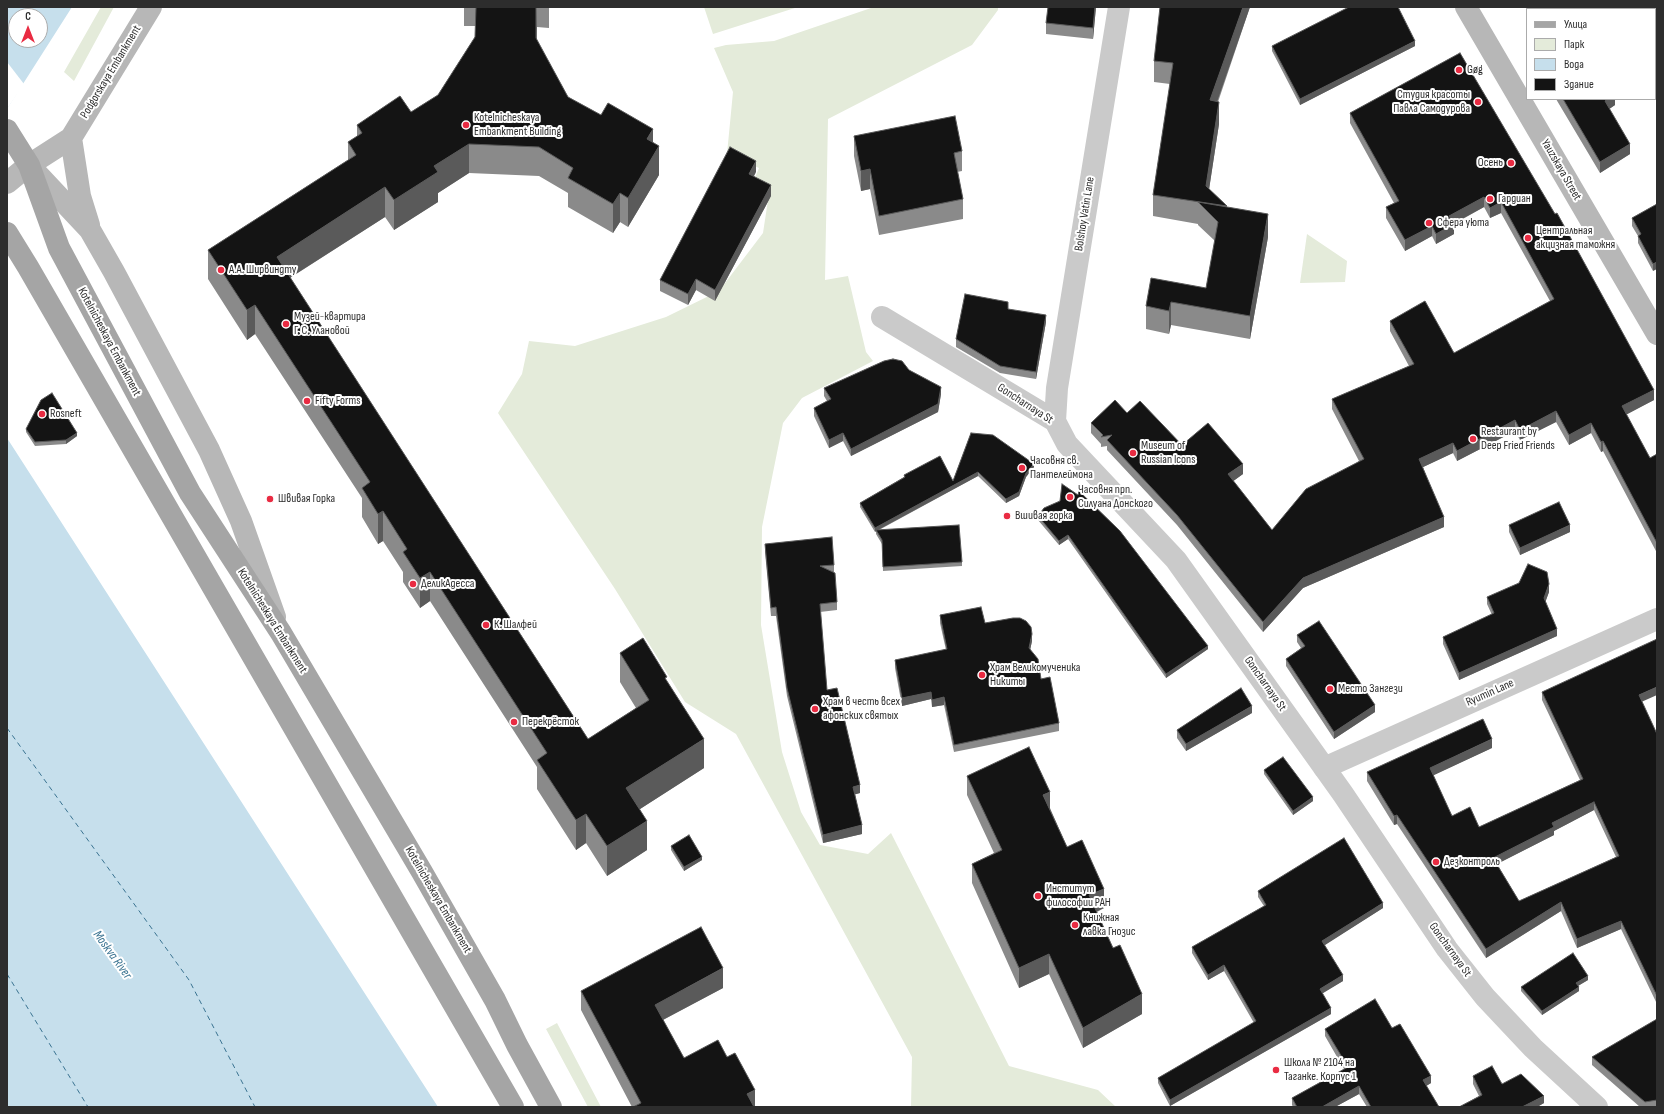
<!DOCTYPE html>
<meta charset="utf-8">
<style>
body{margin:0}
#map{position:relative;width:1664px;height:1114px;overflow:hidden;background:#fff;font-family:"Sofia Sans Condensed",sans-serif}
canvas{display:block}
.frame{position:absolute;inset:0;border:8px solid #2d2d2d;pointer-events:none}
.legend{position:absolute;left:1526px;top:8px;width:130px;height:92px;box-sizing:border-box;background:#fff;border:1px solid #ababab;margin:0;padding:5px 7px;list-style:none;font-size:12px;color:#2d2d2d}
.legend li{display:flex;align-items:center;gap:8px;height:20px}
.legend b{width:20px;border:1px solid #ababab}
.north{position:absolute;left:8px;top:8px;width:40px;height:40px;box-sizing:border-box;background:#fff;border:1px solid #ababab;border-radius:50%;rotate:0deg;font-size:11px;font-weight:700;line-height:16px;text-align:center;color:#2d2d2d}
.north::after{content:'';display:block;margin:auto;width:14px;height:18px;background:#e92b42;clip-path:polygon(50% 0,100% 100%,50% 72%,0 100%)}
</style>
<div id="map">
<canvas width="1664" height="1114"></canvas>
<div class="frame"></div>
<ul class="legend">
<li><b style="height:5px;background:#a5a5a5"></b>Улица</li>
<li><b style="height:11px;background:#e4ebda"></b>Парк</li>
<li><b style="height:11px;background:#c6dfec"></b>Вода</li>
<li><b style="height:11px;background:#141414"></b>Здание</li>
</ul>
<div class="north">С</div>
</div>
<script>
const ctx = document.querySelector('canvas').getContext('2d');
ctx.lineJoin = 'round';
function fillPath(path, color) { ctx.fillStyle = color; ctx.fill(path, 'evenodd'); }
const shape = rows => new Path2D(rows.map(r => 'M' + r).join(''));
function strokePath(path, color, width, dash) { ctx.strokeStyle = color; ctx.lineWidth = width; ctx.lineCap = dash ? 'butt' : 'round'; ctx.setLineDash(dash || []); ctx.stroke(path); }
function drawText(font, color, halo, rows, align = 'center') {
  ctx.font = font + ' "Sofia Sans Condensed",sans-serif'; ctx.lineWidth = 4; ctx.setLineDash([]); ctx.textBaseline = 'middle'; ctx.strokeStyle = halo; ctx.fillStyle = color; for (const [text, x, y, turn = 0] of rows) {
    ctx.save(); ctx.translate(x, y); ctx.rotate((+turn || 0) * Math.PI / 180); ctx.textAlign = isNaN(turn) ? turn : align; if (halo) ctx.strokeText(text, 0, 0); ctx.fillText(text, 0, 0); ctx.restore();
  }
}
fillPath(shape([
 [101,7,114,7,74,81,64,72],
 [704,7,798,7,713,34],
 [874,7,998,7,998,10,972,45,828,119,825,280,848,276,866,352,873,361,802,398,783,423,762,527,761,625,782,752,801,812,820,845,868,854,891,833,1009,1066,1098,1090,1116,1107,911,1107,912,1057,736,734,685,702,615,589,498,413,522,374,529,341,575,346,666,317,719,291,763,233,768,200,752,185,759,168,727,154,733,92,714,48,726,45,774,41],
 [1307,234,1347,261,1345,282,1300,283],
 [557,1023,601,1107,588,1107,546,1029]
]), '#e4ebda');
fillPath(shape([
 [7,7,72,7,7,109],
 [16,16,40,16,40,40,16,40],
 [7,438,438,1107,7,1107]
]), '#c6dfec');
fillPath(shape([
 [7,62,24,84,7,109]
]), '#fff');
strokePath(shape([
 [7,728,189,980,255,1107],
 [7,974,88,1107]
]), '#3a7391', 1, [5, 4]);
strokePath(shape([
 [882,317,1055,421,1067,444,1176,560,1343,794,1447,949,1485,997,1533,1048,1597,1107],
 [1055,421,1057,388,1119,7],
 [1324,768,1657,619]
]), '#cacaca', 22);
strokePath(shape([
 [1466,7,1657,334],
 [71,138,80,196,89,225],
 [29,165,90,230,114,272,209,450,241,521,275,617],
 [7,183,29,165,71,138,151,7]
]), '#b7b7b7', 22);
strokePath(shape([
 [7,130,29,165,59,248,190,493,281,633,422,872,495,1000,517,1045,551,1107],
 [7,233,28,267,513,1107]
]), '#a5a5a5', 22);
fillPath(shape([
 [464,7,549,7,549,28,537,27,536,39,568,97,601,115,653,142,659,175,628,227,620,222,613,233,568,207,568,193,539,176,469,173,438,193,438,202,394,230,385,217,290,278,588,739,636,708,620,682,620,653,667,682,704,768,640,809,647,850,607,876,586,843,576,850,537,789,537,767,430,601,420,608,403,582,403,572,383,541,378,544,362,517,362,498,255,334,247,340,208,279,208,250,348,160,348,142,357,137,357,125,411,112,438,95,475,37,476,26,464,26],
 [1096,7,1093,39,1046,34,1046,23],
 [1250,7,1218,102,1219,124,1209,189,1227,206,1227,207,1268,237,1250,339,1171,325,1169,334,1146,329,1146,306,1206,288,1215,241,1198,225,1198,224,1153,216,1153,195,1170,84,1154,82,1154,61],
 [1657,7,1657,61,1655,57,1655,9],
 [1272,46,1415,46,1300,105,1272,51],
 [1460,53,1654,400,1626,414,1650,458,1657,454,1657,553,1603,451,1601,452,1591,433,1569,445,1556,422,1520,440,1515,431,1457,461,1453,453,1423,467,1444,527,1303,588,1263,632,1177,525,1107,450,1107,446,1101,447,1101,444,1091,433,1091,423,1127,413,1182,445,1243,474,1233,481,1272,530,1359,461,1332,409,1332,399,1409,366,1390,331,1390,321,1454,353,1550,301,1501,213,1490,218,1484,207,1454,224,1454,234,1436,244,1432,236,1405,251,1386,218,1386,207,1394,203,1350,123,1350,113],
 [1556,99,1615,99,1615,105,1609,109,1630,154,1600,173],
 [854,136,962,151,962,171,957,172,963,199,963,219,879,235,870,189,861,191,854,156],
 [756,172,754,176,771,196,715,301,696,290,688,305,660,291,660,280],
 [1657,204,1653,271,1638,243,1638,236,1632,226,1632,218],
 [1008,309,1046,322,1036,379,1000,373,956,347,956,339],
 [909,370,941,394,938,412,851,456,843,441,829,448,814,416,814,408,827,401,824,396,824,388],
 [26,429,77,436,66,444,35,446,26,432],
 [971,433,1034,467,1026,477,1019,496,1006,503,978,476,879,530,962,562,962,566,883,571,882,544,876,534,876,531,875,532,860,507,860,503,904,477,904,475,953,481],
 [1038,516,1120,531,1208,649,1166,678,1068,539,1059,545,1038,520],
 [1509,525,1570,532,1520,555,1509,532],
 [765,544,834,565,834,573,837,602,837,610,820,612,827,690,860,793,855,794,862,834,823,843,787,696,776,616,771,616,765,552],
 [1549,592,1545,602,1557,636,1459,680,1443,644,1443,637,1492,615,1487,604,1487,597],
 [940,615,985,623,1032,641,1030,650,1059,723,1059,731,954,752,944,705,932,707,931,699,902,706,895,668,895,660,946,650,940,623],
 [1297,635,1375,712,1334,739,1286,666,1286,659,1301,648,1297,642],
 [1542,692,1642,702,1657,734,1657,1004,1621,929,1577,948,1561,911,1486,958,1397,824,1394,825,1367,781,1367,772,1492,748,1433,775,1452,816,1479,827,1580,780,1542,700],
 [1594,810,1616,857,1519,901,1497,864,1554,835,1554,831],
 [1252,713,1186,751,1177,738,1177,730],
 [1264,770,1313,801,1293,815,1264,774],
 [967,776,1050,808,1067,847,1104,908,1097,912,1142,1014,1083,1048,1049,974,1019,988,972,883,972,864,994,853,967,795],
 [671,846,702,860,684,871,671,850],
 [1258,891,1383,908,1324,945,1343,981,1322,993,1331,1014,1170,1106,1158,1083,1158,1078,1254,1023,1224,971,1208,980,1192,953,1192,947,1264,906,1258,897],
 [1588,980,1578,986,1579,991,1542,1015,1521,991,1521,987],
 [723,988,663,1020,684,1058,755,1107,632,1107,581,1010,581,991],
 [1657,1019,1657,1107,1640,1107,1592,1065,1592,1057],
 [1392,1028,1431,1083,1426,1086,1439,1107,1367,1107,1359,1094,1335,1107,1293,1107,1292,1105,1292,1098,1344,1069,1325,1036,1325,1029],
 [1473,1076,1502,1084,1544,1103,1537,1107,1459,1107,1479,1096,1473,1084]
]), '#8a8a8a');
fillPath(shape([
 [537,7,537,27,536,68,536,38],
 [1095,7,1096,7,1093,39,1093,28],
 [1243,7,1250,7,1210,122,1210,100],
 [1415,41,1415,46,1300,105,1300,99],
 [1608,99,1615,99,1615,105,1605,112,1605,101],
 [1219,102,1219,124,1207,203,1206,186],
 [653,129,653,155,659,146,659,175,628,227,628,198,647,139],
 [469,144,469,173,438,193,438,202,394,230,394,200,434,166],
 [1630,144,1630,154,1600,173,1600,162],
 [756,161,756,172,749,185,749,174],
 [870,169,870,189,861,191,861,171],
 [771,185,771,196,715,301,715,290],
 [385,187,385,217,277,286,277,257],
 [620,193,620,222,613,233,613,204],
 [1484,197,1484,207,1449,226,1449,216],
 [1501,202,1501,213,1490,218,1490,208],
 [1268,214,1268,237,1250,339,1250,316],
 [1454,224,1454,234,1436,244,1436,234],
 [1432,226,1432,236,1405,251,1405,240],
 [1657,262,1657,269,1653,271,1653,264],
 [696,279,696,290,688,305,688,294],
 [1171,302,1171,325,1169,334,1169,311],
 [255,305,255,334,247,340,247,310],
 [1046,315,1046,322,1036,379,1036,372],
 [941,387,941,394,938,412,851,456,851,449],
 [1654,390,1654,400,1622,417,1622,406],
 [1556,411,1556,422,1520,440,1520,430],
 [1515,420,1515,431,1457,461,1457,451],
 [1591,423,1591,433,1569,445,1569,435],
 [77,433,77,436,66,444,66,440],
 [843,433,843,441,829,448,829,440],
 [1603,441,1603,451,1601,452,1601,442],
 [1453,443,1453,453,1419,469,1419,459],
 [1034,464,1034,467,1026,477,1019,496,1006,503,1006,499,1026,473],
 [1243,464,1243,474,1228,485,1228,474],
 [978,472,978,476,876,531,876,530,876,531,875,532,875,528],
 [383,511,383,541,378,544,378,514],
 [1444,517,1444,527,1303,588,1263,632,1263,622,1303,578],
 [1570,525,1570,532,1520,555,1520,548],
 [1068,535,1068,539,1059,545,1059,541],
 [430,572,430,601,420,608,420,578],
 [1549,584,1549,592,1544,606,1544,598],
 [1557,629,1557,636,1459,680,1459,673],
 [1032,634,1032,641,1029,655,1029,648],
 [1208,646,1208,649,1166,678,1166,674],
 [1657,687,1657,695,1639,703,1639,695],
 [931,692,931,699,902,706,902,698],
 [944,697,944,705,932,707,932,700],
 [1375,705,1375,712,1334,739,1334,732],
 [1252,706,1252,713,1186,751,1186,744],
 [704,739,704,768,626,818,626,788],
 [1492,739,1492,748,1430,777,1430,768],
 [860,785,860,793,853,795,853,787],
 [1050,792,1050,811,1043,795],
 [1313,797,1313,801,1293,815,1293,811],
 [1594,802,1594,810,1554,831,1554,835,1493,866,1493,858,1552,823],
 [586,814,586,843,576,850,576,820],
 [1397,815,1397,824,1394,825,1394,816],
 [647,821,647,850,607,876,607,846],
 [862,825,862,834,823,843,823,835],
 [702,857,702,860,684,871,684,867],
 [1104,889,1104,908,1089,915,1089,895],
 [1561,902,1561,911,1486,958,1486,949],
 [1383,903,1383,908,1322,947,1322,941],
 [1621,921,1621,929,1577,948,1577,939],
 [1049,954,1049,974,1019,988,1019,968],
 [1224,965,1224,971,1208,980,1208,975],
 [723,968,723,988,655,1024,655,1005],
 [1343,975,1343,981,1320,995,1320,989],
 [1588,976,1588,980,1576,987,1576,983],
 [1579,987,1579,991,1542,1015,1542,1011],
 [1142,994,1142,1014,1083,1048,1083,1028],
 [1331,1008,1331,1014,1170,1106,1170,1100],
 [1431,1076,1431,1083,1423,1088,1423,1080],
 [1359,1086,1359,1094,1335,1107,1322,1107],
 [755,1090,755,1107,747,1107,747,1094],
 [1544,1096,1544,1103,1537,1107,1522,1107]
]), '#5a5a5a');
const building = shape([
 [476,7,536,7,536,38,568,97,601,115,608,103,653,129,647,139,659,146,628,198,620,193,613,204,568,178,573,168,539,147,469,144,434,166,438,172,394,200,385,187,277,257,588,739,649,700,620,653,643,638,667,677,665,678,704,739,626,788,647,821,607,846,586,814,576,820,537,760,547,753,430,572,420,578,403,552,407,549,383,511,378,514,362,488,370,482,255,305,247,310,208,250,356,155,348,142,362,133,357,125,400,96,411,112,438,95,475,37,476,7],
 [1048,7,1095,7,1093,28,1046,23,1048,7],
 [1160,7,1243,7,1210,100,1219,102,1206,186,1227,206,1153,195,1173,63,1154,61,1160,7],
 [1349,7,1398,7,1415,41,1300,99,1272,46,1349,7],
 [1620,7,1657,7,1657,52,1655,49,1655,9,1614,9,1620,7],
 [1460,53,1555,214,1557,213,1654,390,1622,406,1650,458,1657,454,1657,543,1603,441,1601,442,1591,423,1569,435,1556,411,1520,430,1515,420,1457,451,1453,443,1419,459,1444,517,1303,578,1263,622,1177,515,1107,440,1112,435,1101,437,1103,435,1091,423,1115,400,1127,413,1140,401,1182,445,1208,423,1243,464,1228,474,1272,530,1306,489,1364,459,1332,399,1414,364,1390,321,1425,301,1454,353,1554,299,1501,202,1490,208,1484,197,1449,216,1454,224,1436,234,1432,226,1405,240,1386,207,1399,201,1350,113,1460,53],
 [1563,99,1608,99,1605,101,1630,144,1600,162,1563,99],
 [955,116,962,151,954,153,963,199,879,216,870,169,861,171,854,136,955,116],
 [730,147,756,161,749,174,771,185,715,290,696,279,688,294,660,280,730,147],
 [1198,202,1268,214,1250,316,1171,302,1169,311,1146,306,1151,278,1206,288,1218,222,1198,202],
 [1657,204,1657,262,1653,264,1638,236,1641,234,1632,218,1657,204],
 [965,294,1008,302,1008,309,1046,315,1036,372,1000,366,956,339,965,294],
 [893,359,902,361,909,370,941,387,938,404,851,449,843,433,829,440,814,408,831,399,824,388,884,361,893,359],
 [52,393,77,433,66,440,35,442,26,429,41,400,52,393],
 [971,433,993,435,1034,464,1026,473,1019,492,1006,499,978,472,875,528,860,503,905,477,904,475,940,456,953,481,971,433],
 [1062,484,1078,495,1079,491,1120,531,1208,646,1166,674,1068,535,1059,541,1038,516,1044,508,1060,501,1062,484],
 [1559,502,1570,525,1520,548,1509,525,1559,502],
 [959,525,962,562,883,567,882,540,876,530,959,525],
 [832,537,834,565,820,566,835,573,837,602,820,604,827,690,837,688,860,785,853,787,862,825,823,835,787,688,776,607,771,608,765,544,832,537],
 [1528,564,1547,572,1549,584,1544,598,1557,629,1459,673,1443,637,1494,613,1487,597,1519,583,1528,564],
 [981,607,985,623,1013,618,1020,618,1026,621,1031,627,1032,634,1029,648,1038,659,1041,679,1050,677,1059,723,954,745,944,697,932,700,931,692,902,698,895,660,947,649,940,615,981,607],
 [1319,621,1375,705,1334,732,1286,659,1305,646,1297,635,1319,621],
 [1657,639,1657,687,1639,695,1657,734,1657,996,1621,921,1577,939,1561,902,1486,949,1397,815,1394,816,1367,772,1483,719,1492,739,1430,768,1452,816,1470,807,1479,827,1583,779,1542,692,1657,639],
 [1594,802,1619,856,1519,901,1493,858,1554,827,1552,823,1594,802],
 [1241,688,1252,706,1186,744,1177,730,1241,688],
 [1029,747,1050,792,1043,795,1067,847,1082,840,1104,889,1089,895,1113,948,1120,945,1142,994,1083,1028,1049,954,1019,968,972,864,1002,850,967,776,1029,747],
 [1283,757,1313,797,1293,811,1264,770,1283,757],
 [689,835,702,857,684,867,671,846,689,835],
 [1344,838,1383,903,1322,941,1343,975,1320,989,1331,1008,1170,1100,1158,1078,1256,1021,1224,965,1208,975,1192,947,1266,905,1258,891,1344,838],
 [701,927,723,968,655,1005,684,1058,718,1040,727,1057,735,1053,755,1090,747,1094,754,1107,633,1107,641,1103,581,991,701,927],
 [1573,953,1588,976,1576,983,1579,987,1542,1011,1521,987,1573,953],
 [1375,999,1392,1028,1400,1024,1431,1076,1423,1080,1439,1107,1371,1107,1359,1086,1322,1107,1297,1107,1292,1098,1348,1067,1325,1029,1375,999],
 [1657,1019,1657,1100,1645,1102,1592,1057,1657,1019],
 [1492,1066,1502,1084,1521,1074,1544,1096,1522,1107,1459,1107,1482,1095,1473,1076,1492,1066]
]);
fillPath(building, '#141414');
strokePath(building, '#5a5a5a', 1);
for (const [x, y, r, color] of [
 [1459,70,4,"#e92b42"],
 [1478,102,4,"#e92b42"],
 [466,125,4,"#e92b42"],
 [1511,163,4,"#e92b42"],
 [1490,199,4,"#e92b42"],
 [1429,223,4,"#e92b42"],
 [1528,238,4,"#e92b42"],
 [221,270,4,"#e92b42"],
 [286,324,4,"#e92b42"],
 [307,401,4,"#e92b42"],
 [42,414,4,"#e92b42"],
 [1473,439,4,"#e92b42"],
 [1133,453,4,"#e92b42"],
 [1022,468,4,"#e92b42"],
 [1070,497,4,"#e92b42"],
 [270,499,4,"#e92b42"],
 [1007,516,4,"#e92b42"],
 [413,584,4,"#e92b42"],
 [486,625,4,"#e92b42"],
 [982,675,4,"#e92b42"],
 [1330,689,4,"#e92b42"],
 [815,709,4,"#e92b42"],
 [514,722,4,"#e92b42"],
 [1436,862,4,"#e92b42"],
 [1038,896,4,"#e92b42"],
 [1075,925,4,"#e92b42"],
 [1276,1070,4,"#e92b42"]
]) { const dot = new Path2D(); dot.arc(x, y, r, 0, 2 * Math.PI); ctx.fillStyle = color; ctx.fill(dot); strokePath(dot, '#fff', 1.5); }
drawText('12px', '#2d2d2d', '#fff', [
 ["Gøg",1467,70],
 ["Студия красоты",1470,95,"right"],
 ["Павла Самодурова",1470,109,"right"],
 ["Kotelnicheskaya",474,118],
 ["Embankment Building",474,132],
 ["Осень",1503,163,"right"],
 ["Гардиан",1498,199],
 ["Сфера уюта",1437,223],
 ["Центральная",1536,231],
 ["акцизная таможня",1536,245],
 ["А.А. Ширвиндту",229,270],
 ["Музей-квартира",294,317],
 ["Г. С. Улановой",294,331],
 ["Fifty Forms",315,401],
 ["Rosneft",50,414],
 ["Restaurant by",1481,432],
 ["Deep Fried Friends",1481,446],
 ["Museum of",1141,446],
 ["Russian Icons",1141,460],
 ["Часовня св.",1030,461],
 ["Пантелеймона",1030,475],
 ["Часовня прп.",1078,490],
 ["Силуана Донского",1078,504],
 ["Швивая Горка",278,499],
 ["Вшивая горка",1015,516],
 ["ДеликАдесса",421,584],
 ["К. Шалфей",494,625],
 ["Храм Великомученика",990,668],
 ["Никиты",990,682],
 ["Место Зангези",1338,689],
 ["Храм в честь всех",823,702],
 ["афонских святых",823,716],
 ["Перекрёсток",522,722],
 ["Дезконтроль",1444,862],
 ["Институт",1046,889],
 ["философии РАН",1046,903],
 ["Книжная",1083,918],
 ["лавка Гнозис",1083,932],
 ["Школа № 2104 на",1284,1063],
 ["Таганке. Корпус 1",1284,1077]
], 'left');
drawText('12px', '#2d2d2d', '#fff', [
 ["Podgorskaya Embankment",111,72,-59],
 ["Yauzskaya Street",1561,170,60],
 ["Bolshoy Vatin Lane",1085,214,-81],
 ["Kotelnicheskaya Embankment",109,342,62],
 ["Goncharnaya St",1025,404,33],
 ["Kotelnicheskaya Embankment",272,621,58],
 ["Goncharnaya St",1265,684,55],
 ["Ryumin Lane",1490,693,-24],
 ["Kotelnicheskaya Embankment",438,900,60],
 ["Goncharnaya St",1450,950,54]
]);
drawText('italic 13px', '#3a7391', '#fff', [
 ["Moskva River",112,955,54]
]);
</script>
